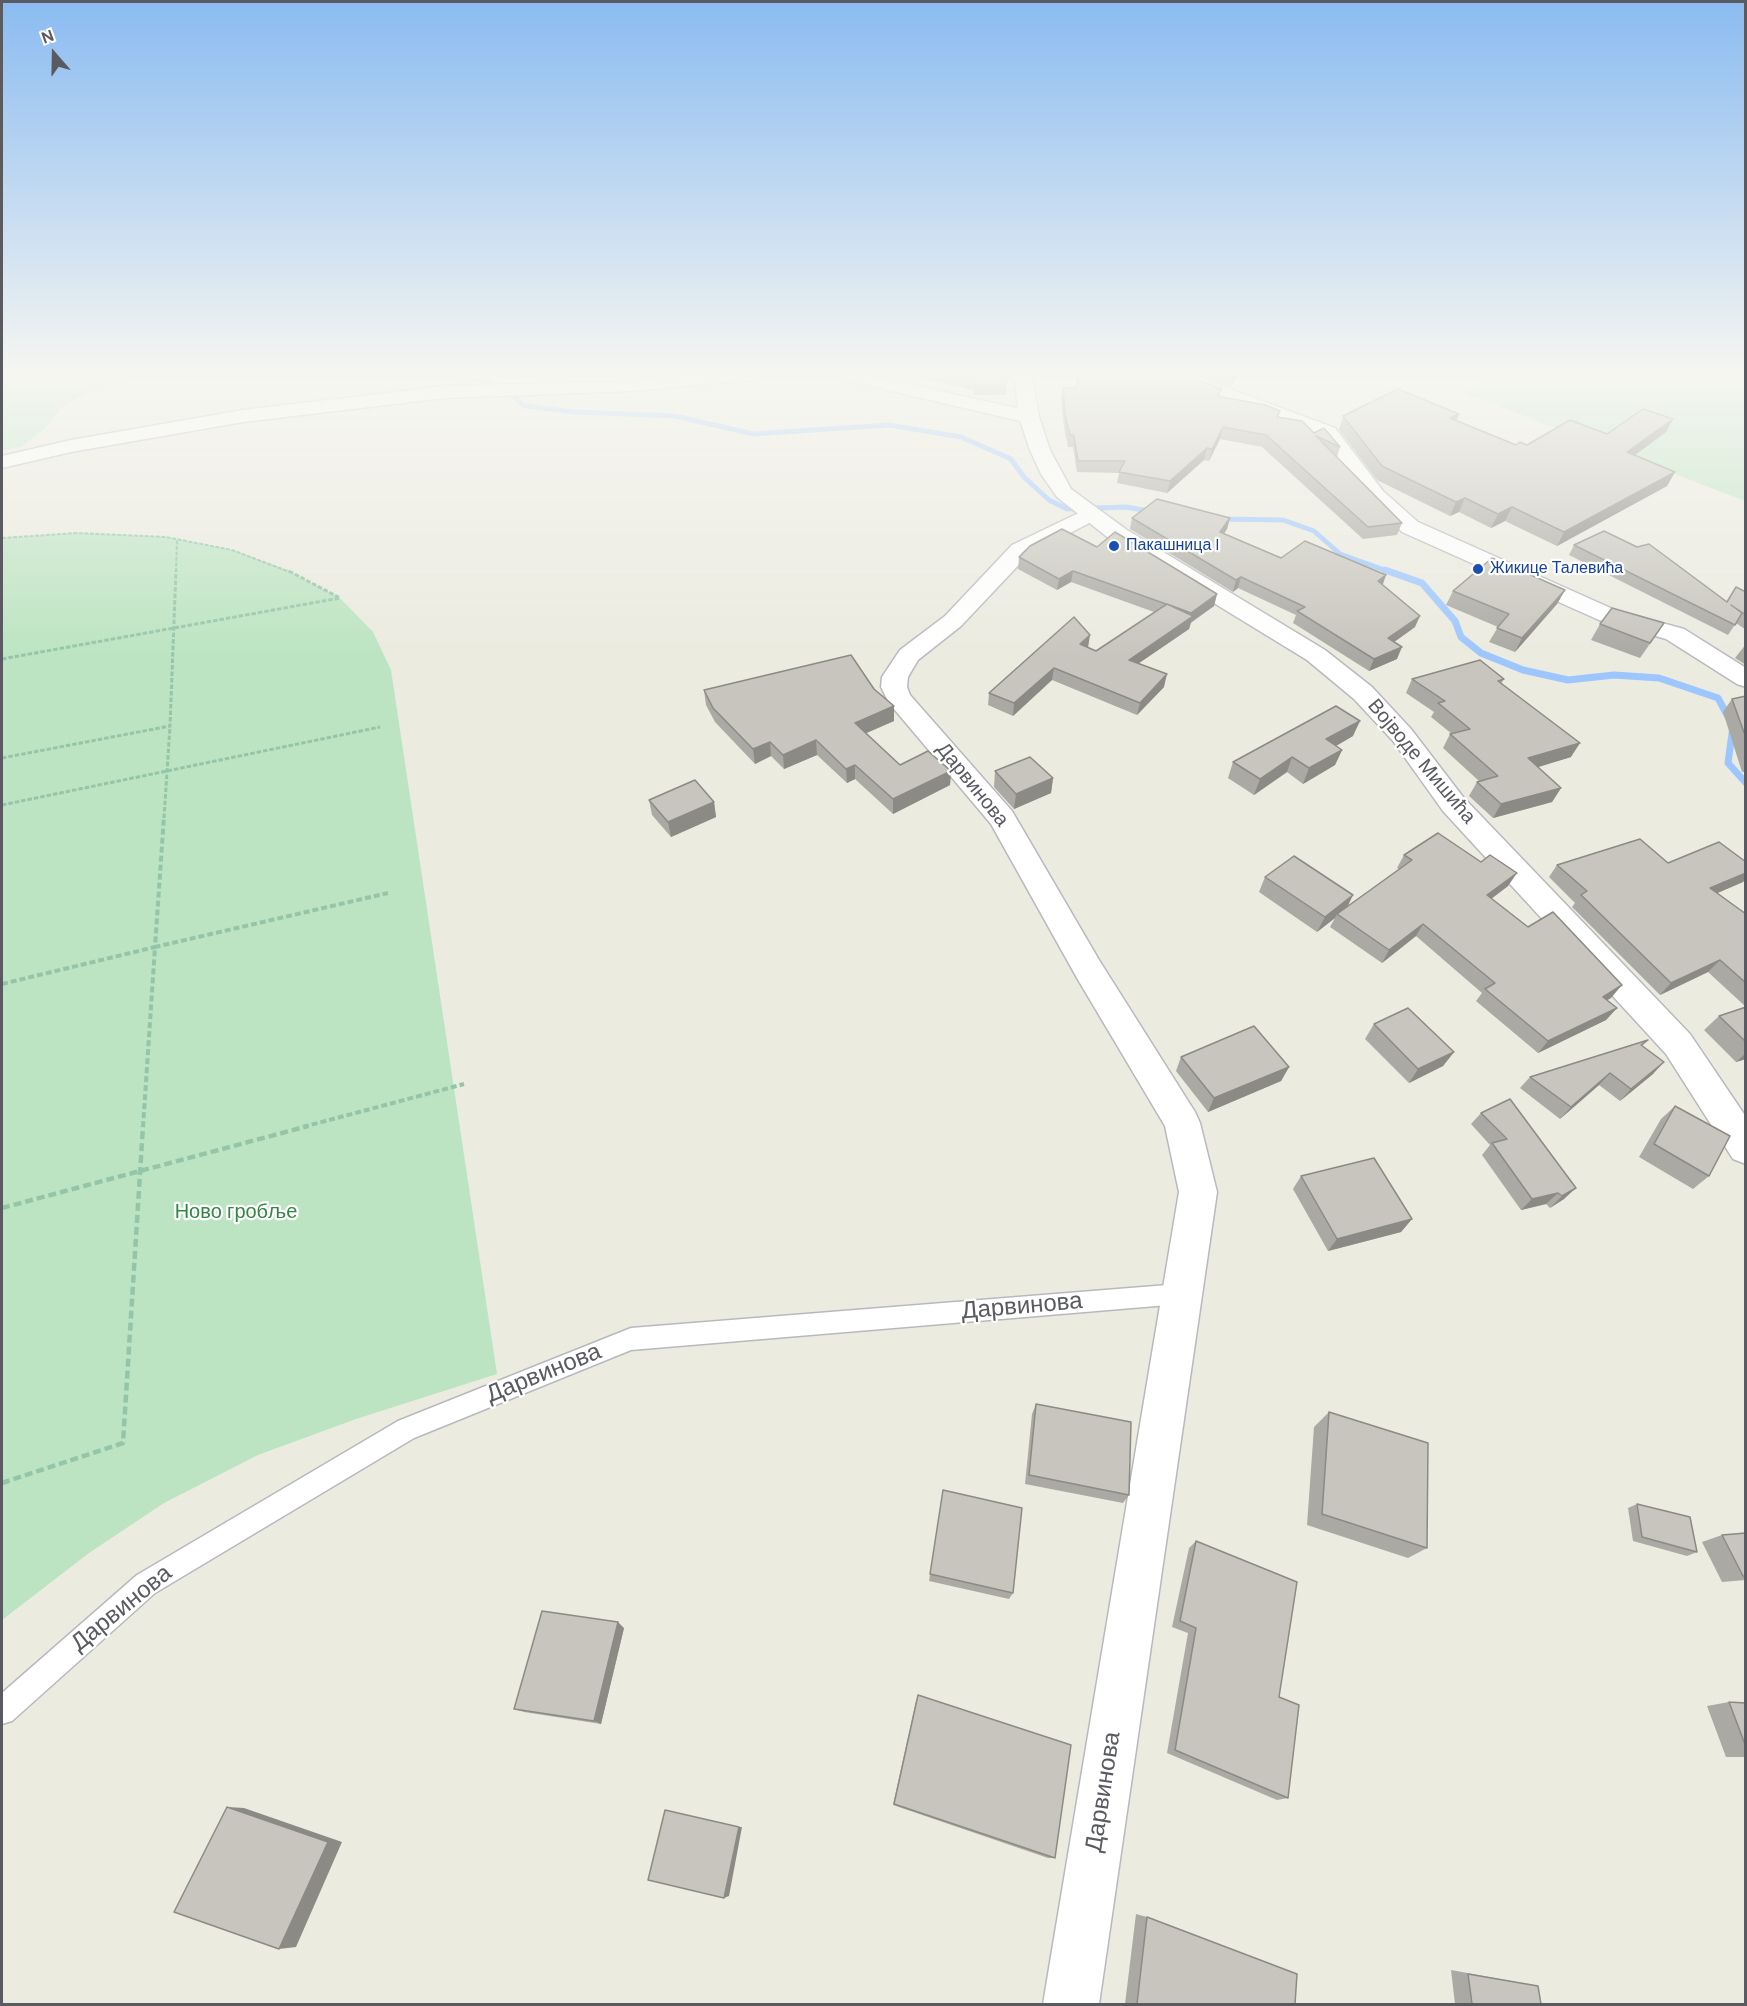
<!DOCTYPE html>
<meta charset="utf-8">
<style>
body{margin:0}
#map{position:relative;width:1747px;height:2006px;overflow:hidden;background:#ecebe0;font-family:"DM Sans",sans-serif}
canvas{display:block}
.frame{position:absolute;inset:0;border:3px solid #595b61;pointer-events:none}
.north{position:absolute;left:24px;top:24px;width:60px;height:60px;-webkit-text-stroke:4px #fff;paint-order:stroke;rotate:340deg;font-size:16px;font-weight:700;line-height:24px;text-align:center;color:#595b61}
.north::after{content:'';display:block;margin:auto;width:21px;height:27px;background:#595b61;clip-path:polygon(50% 0,100% 100%,50% 72%,0 100%)}
</style>
<div id="map">
<canvas width="1747" height="2006"></canvas>
<div class="frame"></div>
<div class="north">N</div>
</div>
<script>
const ctx = document.querySelector('canvas').getContext('2d');
ctx.lineJoin = 'round';
function fillPath(path, color) { ctx.fillStyle = color; ctx.fill(path, 'evenodd'); }
const shape = rows => new Path2D(rows.map(r => 'M' + r).join(''));
function strokePath(path, color, width, dash) { ctx.strokeStyle = color; ctx.lineWidth = width; ctx.lineCap = dash ? 'butt' : 'round'; ctx.setLineDash(dash || []); ctx.stroke(path); }
function drawText(font, color, halo, rows, align = 'center') {
  ctx.font = font + ' "DM Sans",sans-serif'; ctx.lineWidth = 4.5; ctx.setLineDash([]); ctx.textBaseline = 'middle'; ctx.strokeStyle = halo; ctx.fillStyle = color; for (const [text, x, y, turn = 0] of rows) {
    ctx.save(); ctx.translate(x, y); ctx.rotate((+turn || 0) * Math.PI / 180); ctx.textAlign = isNaN(turn) ? turn : align; if (halo) ctx.strokeText(text, 0, 0); ctx.fillText(text, 0, 0); ctx.restore();
  }
}
fillPath(shape([
 [2,375,139,375,129,381,95,390,65,405,44,429,21,447,2,450],
 [1506,375,1745,375,1745,501,1464,393],
 [76,533,166,537,232,550,285,569,340,598,373,632,391,670,497,1374,356,1419,258,1455,164,1503,89,1553,2,1620,2,538]
]), '#bce4c2');
strokePath(shape([
 [463,375,504,388,525,406,575,412,675,416,753,434,889,425,961,437,1011,459,1024,477,1049,500,1067,509,1126,507,1155,512],
 [1220,519,1283,520,1314,531,1340,554,1390,572]
]), '#9dc6ff', 5);
strokePath(shape([
 [1385,570,1422,583,1455,621,1461,637,1481,653,1523,670,1568,680,1614,675,1659,678,1718,698,1733,726,1728,763,1746,783]
]), '#9dc6ff', 7);
const service = shape([
 [1180,1284,1188,1287,1191,1294,1188,1301,1180,1304,631,1350,414,1438,155,1593,12,1721,2,1724,2,1693,137,1575,398,1421,631,1328,1180,1284]
]);
const minor = shape([
 [691,375,761,375,752,380,631,391,445,398,243,422,71,452,2,468,2,456,71,440,243,410,445,386,631,381,691,375],
 [835,375,869,375,1029,411,1039,417,1029,423,844,380,835,375],
 [1166,375,1192,375,1335,428,1383,491,1418,522,1615,610,1684,629,1746,668,1746,687,1737,684,1666,639,1599,620,1402,532,1369,499,1321,436,1169,379,1166,375],
 [1089,508,1097,509,1100,514,1097,519,1028,555,961,626,918,660,908,677,907,687,910,695,1012,811,1099,960,1195,1112,1200,1123,1217,1192,1099,2004,1043,2004,1179,1192,1165,1126,1077,978,991,824,889,703,881,687,882,677,900,650,945,616,1012,545,1089,508]
]);
const tertiary = shape([
 [1014,375,1032,375,1039,417,1050,450,1071,489,1127,530,1325,650,1372,687,1411,729,1463,797,1690,1034,1746,1117,1746,1164,1733,1159,1666,1054,1443,811,1393,741,1354,699,1307,660,1111,540,1057,497,1041,474,1030,450,1019,417,1014,375]
]);
strokePath(service, '#b8b9bf', 3);
strokePath(minor, '#b8b9bf', 3);
strokePath(tertiary, '#b8b9bf', 3);
strokePath(shape([
 [2,538,76,533,166,537,232,550,290,572],
 [176,572,177,539]
]), '#95c5a9', 2, [4, 1.5]);
strokePath(shape([
 [2,659,340,598,287,570],
 [2,758,170,726,176,570],
 [2,805,380,727],
 [164,818,170,726]
]), '#95c5a9', 3, [4.5, 2]);
strokePath(shape([
 [2,984,155,947,164,816],
 [143,1127,155,947,388,893],
 [303,1127,464,1084]
]), '#95c5a9', 4, [6, 3]);
strokePath(shape([
 [2,1208,308,1126],
 [2,1483,123,1443,143,1126]
]), '#95c5a9', 4.5, [8, 4]);
fillPath(service, '#fff');
fillPath(minor, '#fff');
fillPath(tertiary, '#fff');
fillPath(shape([
 [909,375,1007,375,1007,377,1006,377,1007,384,1006,395,974,395,973,390],
 [1199,375,1239,375,1230,387],
 [1063,388,1220,397,1280,411,1278,417,1314,433,1340,447,1337,457,1402,523,1397,535,1363,539,1262,447,1220,439,1209,461,1204,460,1167,493,1117,483,1119,473,1077,472,1073,447,1068,447,1064,427,1061,399],
 [1459,414,1456,421,1516,445,1527,445,1607,434,1673,419,1666,432,1635,455,1675,472,1667,486,1557,546,1505,521,1491,528,1459,512,1450,516,1377,480,1339,430,1343,416],
 [1132,518,1230,518,1227,529,1224,534,1281,558,1382,585,1415,627,1394,642,1397,659,1369,671,1293,623,1296,615,1238,588,1233,592,1130,529],
 [1574,545,1726,602,1736,587,1746,592,1746,630,1736,623,1728,635,1569,555],
 [1097,547,1217,594,1214,606,1191,623,1189,629,1139,663,1164,687,1137,715,1052,680,1013,716,988,705,989,693,1088,648,1096,651,1154,612,1071,582,1057,590,1018,569,1019,557],
 [1565,590,1557,604,1515,652,1489,642,1498,627,1446,605,1453,591],
 [1600,624,1654,638,1640,658,1591,640],
 [1746,644,1746,665,1735,658],
 [1412,679,1504,679,1501,684,1571,757,1537,767,1561,788,1552,802,1493,818,1469,796,1477,782,1479,781,1443,748,1450,734,1452,734,1431,717,1434,712,1406,693],
 [874,689,894,706,894,721,866,733,900,765,951,771,950,785,893,814,855,779,847,783,817,755,784,769,771,756,755,764,715,722,706,705,704,690],
 [1746,696,1746,772,1742,772,1723,712,1732,699],
 [1353,736,1336,746,1342,750,1335,765,1303,784,1287,772,1254,795,1228,778,1233,762],
 [995,771,1053,778,1051,793,1014,809,994,787],
 [649,800,714,802,716,817,671,837,652,815],
 [1404,855,1508,886,1491,899,1611,998,1607,1000,1617,1008,1606,1020,1538,1053,1476,1001,1482,993,1416,936,1382,963,1330,927,1335,918,1317,932,1259,892,1265,877,1347,907,1399,869,1397,868],
 [1668,863,1743,882,1717,893,1746,914,1746,1007,1708,972,1660,995,1572,907,1575,903,1549,877,1557,865],
 [1746,1007,1746,1059,1736,1062,1704,1030,1719,1016],
 [1374,1024,1454,1052,1443,1066,1409,1083,1365,1039],
 [1648,1040,1642,1046,1653,1074,1620,1101,1599,1085,1560,1119,1520,1088,1530,1077],
 [1181,1057,1289,1067,1281,1081,1208,1112,1176,1071],
 [1675,1106,1709,1176,1693,1189,1639,1157,1661,1119],
 [1481,1113,1564,1199,1550,1208,1546,1204,1521,1210,1482,1155,1490,1145,1471,1124],
 [1301,1176,1412,1219,1401,1232,1328,1251,1293,1189],
 [1036,1404,1129,1495,1123,1503,1025,1484,1032,1414],
 [1329,1412,1427,1548,1408,1558,1307,1525,1314,1427],
 [943,1490,1013,1593,1009,1599,929,1581],
 [1637,1504,1697,1552,1687,1556,1633,1541,1628,1508],
 [1746,1533,1746,1580,1722,1582,1702,1542,1722,1535],
 [1196,1541,1279,1697,1288,1798,1277,1800,1167,1753,1188,1633,1172,1627,1189,1548],
 [624,1628,601,1724,524,1712,514,1709],
 [916,1701,1055,1858,1048,1858,893,1805],
 [1729,1702,1746,1703,1746,1762,1744,1757,1726,1757,1707,1706],
 [1136,1914,1147,1917,1295,2004,1125,2004],
 [1451,1970,1538,1986,1541,2004,1455,2004]
]), '#aba9a3');
fillPath(shape([
 [1233,375,1239,375,1230,387],
 [1459,414,1453,427,1450,418],
 [1673,419,1666,432,1620,466,1627,452],
 [1223,427,1220,439,1209,461,1212,449],
 [1207,448,1204,460,1167,493,1170,481],
 [1675,472,1667,486,1557,546,1564,532],
 [1465,498,1459,512,1450,516,1456,502],
 [1512,507,1505,521,1491,528,1498,514],
 [1230,518,1227,529,1217,543,1220,532],
 [1073,571,1071,582,1057,590,1059,579],
 [1386,575,1382,587,1378,581],
 [1241,577,1238,588,1233,592,1236,580],
 [1565,590,1557,604,1515,652,1522,638],
 [1217,594,1214,606,1191,622,1189,629,1126,672,1129,660,1190,618,1191,613],
 [1420,616,1415,627,1383,650,1388,638],
 [1090,635,1088,648,1080,644],
 [1402,647,1397,659,1369,671,1374,659],
 [1054,668,1052,680,1013,716,1014,703],
 [1167,674,1164,687,1137,715,1140,703],
 [894,706,894,721,855,738,855,723],
 [1360,721,1353,736,1320,755,1326,739],
 [816,740,817,755,784,769,783,755],
 [770,742,771,756,755,764,753,749],
 [1580,743,1571,757,1519,773,1528,758],
 [1342,750,1335,765,1303,784,1309,768],
 [1292,757,1287,772,1254,795,1260,779],
 [855,765,855,779,847,783,846,769],
 [951,771,950,785,893,814,893,799],
 [1053,778,1051,793,1014,809,1016,794],
 [1561,788,1552,802,1493,818,1501,804],
 [714,802,716,817,671,837,668,822],
 [1517,873,1508,886,1479,908,1487,895],
 [1746,873,1746,879,1743,882,1699,901,1710,888],
 [1353,895,1346,910,1337,914,1335,918,1317,932,1325,917],
 [1423,924,1416,936,1382,963,1389,950],
 [1720,960,1708,972,1660,995,1671,983],
 [1622,985,1611,998,1592,1009,1603,997],
 [1617,1008,1606,1020,1538,1053,1548,1041],
 [1454,1052,1443,1066,1409,1083,1418,1069],
 [1746,1053,1746,1059,1736,1062],
 [1664,1062,1653,1074,1620,1101,1631,1089],
 [1289,1067,1281,1081,1208,1112,1214,1098],
 [1610,1073,1599,1085,1560,1119,1571,1107],
 [1576,1188,1564,1199,1550,1208,1562,1196],
 [1558,1193,1546,1204,1521,1210,1532,1199],
 [1412,1219,1401,1232,1328,1251,1337,1239],
 [618,1622,624,1628,601,1724,594,1721],
 [227,1807,244,1808,342,1842,296,1947,279,1949],
 [739,1827,742,1827,729,1896,724,1898]
]), '#8b8a84');
const building = shape([
 [957,375,1006,375,1007,384,975,384,974,379,957,375],
 [1078,375,1184,375,1222,389,1217,396,1265,405,1280,411,1277,417,1302,421,1314,433,1324,428,1340,447,1316,436,1402,523,1368,527,1266,435,1223,427,1212,449,1207,448,1170,481,1119,472,1125,461,1078,461,1074,436,1070,435,1065,415,1063,388,1076,388,1078,375],
 [1398,389,1459,414,1450,418,1516,445,1520,442,1527,445,1570,420,1607,434,1643,409,1673,419,1627,452,1675,472,1564,532,1512,507,1498,514,1465,498,1456,502,1382,466,1343,416,1398,389],
 [1157,499,1230,518,1220,532,1281,558,1305,541,1386,575,1378,581,1420,616,1388,638,1402,647,1374,659,1297,611,1305,607,1241,577,1236,580,1132,518,1157,499],
 [1062,529,1097,547,1115,532,1217,594,1191,613,1167,604,1166,604,1073,571,1059,579,1019,557,1030,546,1062,529],
 [1604,531,1637,547,1649,544,1727,602,1736,587,1746,592,1746,615,1731,605,1742,613,1735,625,1574,545,1604,531],
 [1492,558,1565,590,1522,638,1497,628,1509,614,1453,591,1492,558],
 [1167,604,1193,616,1129,660,1167,674,1140,703,1054,668,1014,703,989,693,1074,617,1090,635,1080,644,1096,651,1167,604],
 [1612,608,1664,623,1650,643,1600,624,1612,608],
 [851,655,874,689,894,706,855,723,900,765,928,751,951,771,893,799,855,765,846,769,816,740,783,755,770,742,753,749,713,708,704,690,851,655],
 [1480,660,1504,679,1498,681,1580,743,1528,758,1561,788,1501,804,1477,782,1498,776,1450,734,1470,729,1438,703,1445,701,1412,679,1480,660],
 [1746,696,1746,738,1732,699,1746,696],
 [1336,706,1360,721,1326,739,1342,750,1309,768,1292,757,1260,779,1233,762,1336,706],
 [1030,757,1053,778,1016,794,995,771,1030,757],
 [695,780,714,802,668,822,649,800,695,780],
 [1438,833,1481,862,1490,855,1517,873,1487,895,1528,927,1553,912,1622,985,1603,997,1617,1008,1548,1041,1485,989,1495,983,1423,924,1389,950,1337,914,1412,860,1404,855,1438,833],
 [1640,839,1668,863,1719,842,1746,862,1746,873,1710,888,1746,914,1746,983,1720,960,1671,983,1581,895,1587,891,1557,865,1640,839],
 [1294,856,1353,895,1325,917,1265,877,1294,856],
 [1746,1007,1746,1042,1719,1016,1746,1007],
 [1408,1008,1454,1052,1418,1069,1374,1024,1408,1008],
 [1254,1026,1289,1067,1214,1098,1181,1057,1254,1026],
 [1648,1040,1641,1045,1664,1062,1631,1089,1610,1073,1571,1107,1530,1077,1648,1040],
 [1510,1099,1576,1188,1562,1196,1558,1193,1532,1199,1492,1143,1507,1139,1481,1113,1510,1099],
 [1675,1106,1730,1136,1709,1176,1654,1144,1675,1106],
 [1374,1158,1412,1219,1337,1239,1301,1176,1374,1158],
 [1036,1404,1131,1422,1129,1495,1029,1475,1036,1404],
 [1329,1412,1428,1443,1427,1548,1322,1514,1329,1412],
 [943,1490,1022,1508,1013,1593,930,1574,943,1490],
 [1637,1504,1690,1517,1697,1552,1642,1537,1637,1504],
 [1746,1533,1746,1576,1743,1576,1722,1535,1746,1533],
 [1196,1541,1297,1582,1279,1697,1299,1705,1288,1798,1175,1750,1196,1628,1180,1621,1196,1541],
 [542,1611,618,1622,594,1721,514,1709,542,1611],
 [918,1695,1071,1745,1055,1858,894,1804,918,1695],
 [1729,1702,1746,1703,1746,1747,1729,1702],
 [227,1807,328,1842,279,1949,174,1912,227,1807],
 [665,1810,739,1827,724,1898,648,1880,665,1810],
 [1147,1917,1297,1974,1295,2004,1137,2004,1147,1917],
 [1468,1974,1538,1986,1541,2004,1472,2004,1468,1974]
]);
fillPath(building, '#c7c5bd');
strokePath(building, '#8b8a84', 1.5);
const sky = ctx.createLinearGradient(0, 0, 0, 656);
sky.addColorStop(0, '#8abbf1');
sky.addColorStop(0.57, '#f6f6f1');
sky.addColorStop(1, '#f6f6f100');
ctx.fillStyle = sky;
ctx.fillRect(0, 0, 1747, 656);
for (const [x, y, r, color] of [
 [1114,546,6,"#1a4fb4"],
 [1478,569,6,"#1a4fb4"]
]) { const dot = new Path2D(); dot.arc(x, y, r, 0, 2 * Math.PI); ctx.fillStyle = color; ctx.fill(dot); strokePath(dot, '#fff', 2); }
drawText('16px', '#164399', '#fff', [
 ["Пакашница I",1126,546],
 ["Жикице Талевића",1490,569]
], 'left');
drawText('20px', '#595b61', '#fff', [
 ["Војводе Мишића",1421,762,50],
 ["Дарвинова",972,785,51]
]);
drawText('20px', '#348444', '#fff', [
 ["Ново гробље",236,1213]
]);
drawText('24px', '#595b61', '#fff', [
 ["Дарвинова",1022,1307,-5],
 ["Дарвинова",544,1374,-22],
 ["Дарвинова",122,1609,-39],
 ["Дарвинова",1104,1792,-81]
]);
</script>
